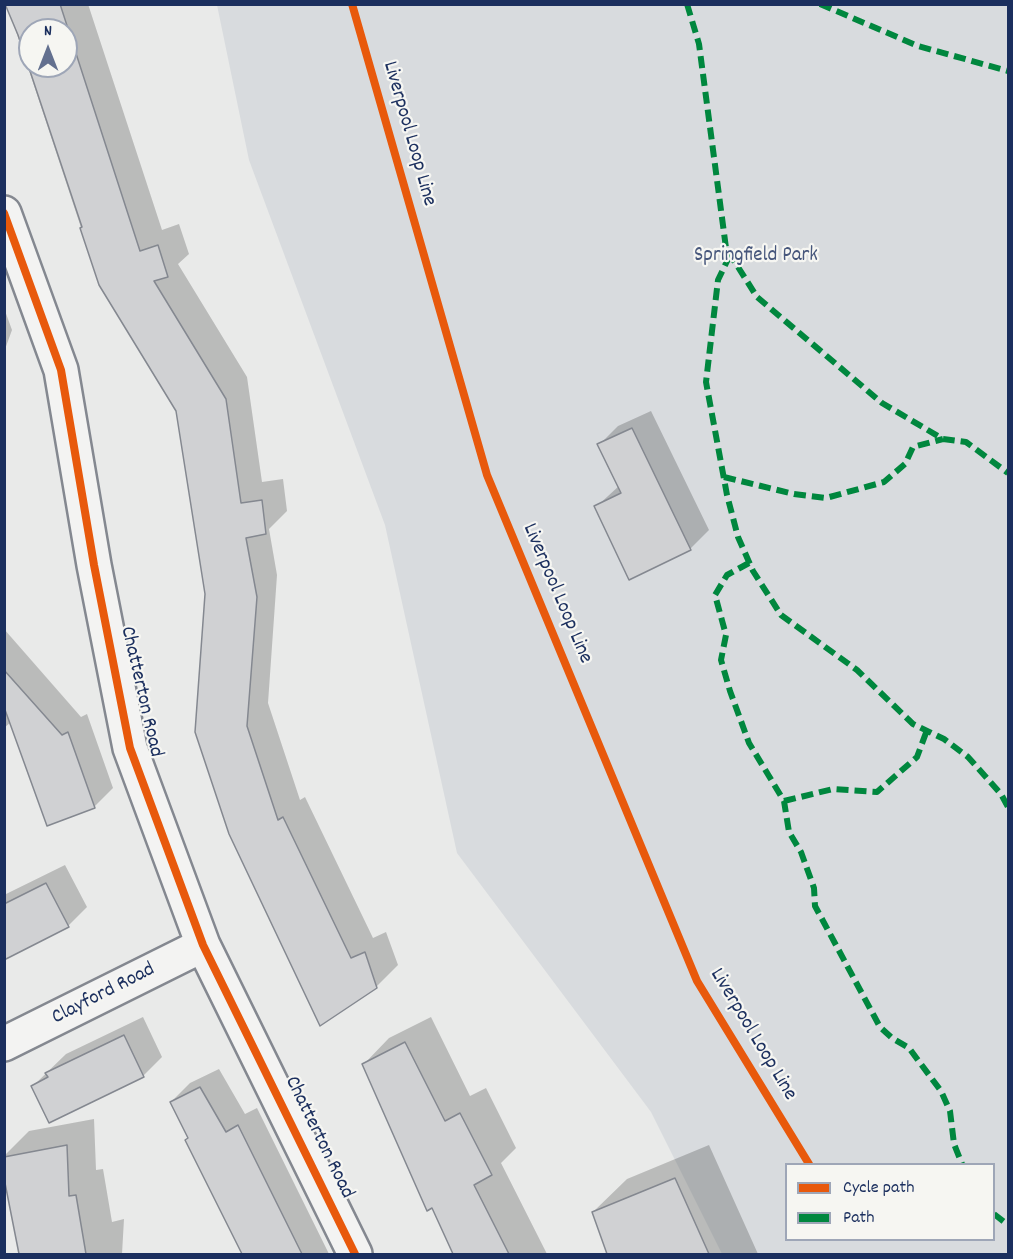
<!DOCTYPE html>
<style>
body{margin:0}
#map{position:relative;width:1013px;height:1259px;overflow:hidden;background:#e9eae9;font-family:Dekko,sans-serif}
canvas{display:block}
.frame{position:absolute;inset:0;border:6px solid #1b2f5e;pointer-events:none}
.legend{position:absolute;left:785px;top:1163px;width:210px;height:78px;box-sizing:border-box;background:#f6f6f2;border:2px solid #9ea6b7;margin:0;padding:8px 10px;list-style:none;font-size:18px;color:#1b2f5e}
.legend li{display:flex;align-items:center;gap:12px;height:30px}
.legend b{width:30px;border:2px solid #9ea6b7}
.north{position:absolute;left:18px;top:18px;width:60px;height:60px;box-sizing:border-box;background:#f6f6f2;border:2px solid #9ea6b7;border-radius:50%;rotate:0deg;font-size:16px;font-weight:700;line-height:24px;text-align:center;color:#1b2f5e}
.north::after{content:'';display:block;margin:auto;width:21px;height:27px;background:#63708f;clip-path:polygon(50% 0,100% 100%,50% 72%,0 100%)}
</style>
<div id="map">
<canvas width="1013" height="1259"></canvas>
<div class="frame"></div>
<ul class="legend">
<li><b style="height:8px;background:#e8590c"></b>Cycle path</li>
<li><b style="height:8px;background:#00873e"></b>Path</li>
</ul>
<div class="north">N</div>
</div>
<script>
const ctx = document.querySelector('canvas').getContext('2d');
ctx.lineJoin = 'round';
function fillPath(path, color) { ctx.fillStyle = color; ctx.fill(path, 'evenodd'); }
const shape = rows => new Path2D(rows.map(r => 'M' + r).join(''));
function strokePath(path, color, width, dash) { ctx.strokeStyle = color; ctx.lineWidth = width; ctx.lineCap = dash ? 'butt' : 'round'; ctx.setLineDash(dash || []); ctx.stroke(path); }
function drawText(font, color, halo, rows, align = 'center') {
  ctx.font = font + ' Dekko,sans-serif'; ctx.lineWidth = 4.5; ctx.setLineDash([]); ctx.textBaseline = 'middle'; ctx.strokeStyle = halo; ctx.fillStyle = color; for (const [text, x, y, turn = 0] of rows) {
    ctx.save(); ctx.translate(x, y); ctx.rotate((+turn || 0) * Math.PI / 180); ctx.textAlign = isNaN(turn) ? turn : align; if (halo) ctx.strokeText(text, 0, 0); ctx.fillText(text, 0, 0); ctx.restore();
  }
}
fillPath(shape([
 [217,5,1008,5,1008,1254,722,1254,651,1112,457,853,385,525,249,160],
 [786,1164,994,1164,994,1240,786,1240]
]), '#d8dbde');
fillPath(shape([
 [7,4,88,4,162,230,179,224,189,254,178,264,247,377,262,482,283,479,287,511,269,529,277,575,268,703,300,800,305,797,373,938,386,932,398,965,376,987,321,1023,207,594,177,411,100,285],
 [30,30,66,30,66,66,30,66],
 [4,308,12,330,4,352],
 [651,411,709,530,690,549,596,507,619,486,599,445,618,426],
 [4,629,81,717,87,714,113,788,94,807,11,722,4,728],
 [65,865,87,907,68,926,4,959,4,895],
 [143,1017,162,1057,143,1076,50,1121,33,1086,66,1054],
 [431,1017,470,1096,486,1088,516,1148,501,1163,547,1254,454,1254,364,1064,389,1038],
 [219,1069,245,1114,257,1108,329,1254,244,1254,186,1140,189,1137,171,1102,190,1083],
 [94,1119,96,1170,103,1169,112,1222,124,1219,122,1254,21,1254,4,1170,4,1156,29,1131],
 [709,1145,758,1254,608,1254,593,1212,627,1179]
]), '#0003');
const building = shape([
 [5,4,60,4,140,251,158,245,168,277,154,281,226,399,241,503,262,500,266,534,246,538,257,597,247,726,278,820,283,817,351,958,365,952,377,988,320,1026,229,834,195,732,205,594,176,411,99,285,80,228,82,227,18,35,5,4],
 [30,30,66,30,66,66,30,66,30,30],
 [632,428,691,550,629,580,594,506,621,493,597,444,632,428],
 [4,670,62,735,68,732,95,808,47,826,4,707,4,670],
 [46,883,69,927,4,960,4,904,46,883],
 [124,1035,144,1077,49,1123,31,1086,48,1077,45,1073,124,1035],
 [405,1042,445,1121,460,1113,492,1175,474,1185,509,1254,453,1254,432,1208,427,1211,362,1064,405,1042],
 [200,1087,226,1132,238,1125,302,1254,242,1254,185,1140,188,1138,170,1102,200,1087],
 [67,1145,69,1196,76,1195,86,1254,19,1254,4,1178,4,1157,67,1145],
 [675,1178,709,1254,607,1254,592,1212,675,1178]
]);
fillPath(building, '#d0d1d3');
strokePath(building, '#848890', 1.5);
const minor = shape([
 [4,213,61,370,94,565,130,748,203,945,355,1254],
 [4,1044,203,945]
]);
strokePath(minor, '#848890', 38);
strokePath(minor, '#f3f3f2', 33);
strokePath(shape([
 [687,4,699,44,726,248,757,297,882,403,943,439,966,442,1008,473],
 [820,4,918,46,1008,71],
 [730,255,718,280,706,382,727,495,738,537,753,571,781,615,857,670,913,724,944,739,968,757,1001,794,1008,807],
 [724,477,794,494,826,498,884,482,905,464,913,447,943,439],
 [749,563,727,575,715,595,726,635,721,660,730,691,749,743,784,801,789,832,801,852,814,888,815,906,880,1027,892,1038,909,1048,941,1091,950,1111,954,1144,962,1164],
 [784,801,833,789,877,792,917,757,927,730],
 [994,1214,1008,1225]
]), '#00873e', 6, [12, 6]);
strokePath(shape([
 [352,4,487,475,697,981,809,1164],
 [4,213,61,370,94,565,130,748,203,945,355,1254]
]), '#e8590c', 8);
drawText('21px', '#1b2f5e', '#f6f6f2', [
 ["Liverpool Loop Line",408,134,74],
 ["Liverpool Loop Line",556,594,67],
 ["Chatterton Road",140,692,77],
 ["Clayford Road",104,995,-27],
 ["Liverpool Loop Line",752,1035,59],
 ["Chatterton Road",318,1138,64]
]);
drawText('21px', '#47577c', '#f6f6f2', [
 ["Springfield Park",756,257]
]);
</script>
